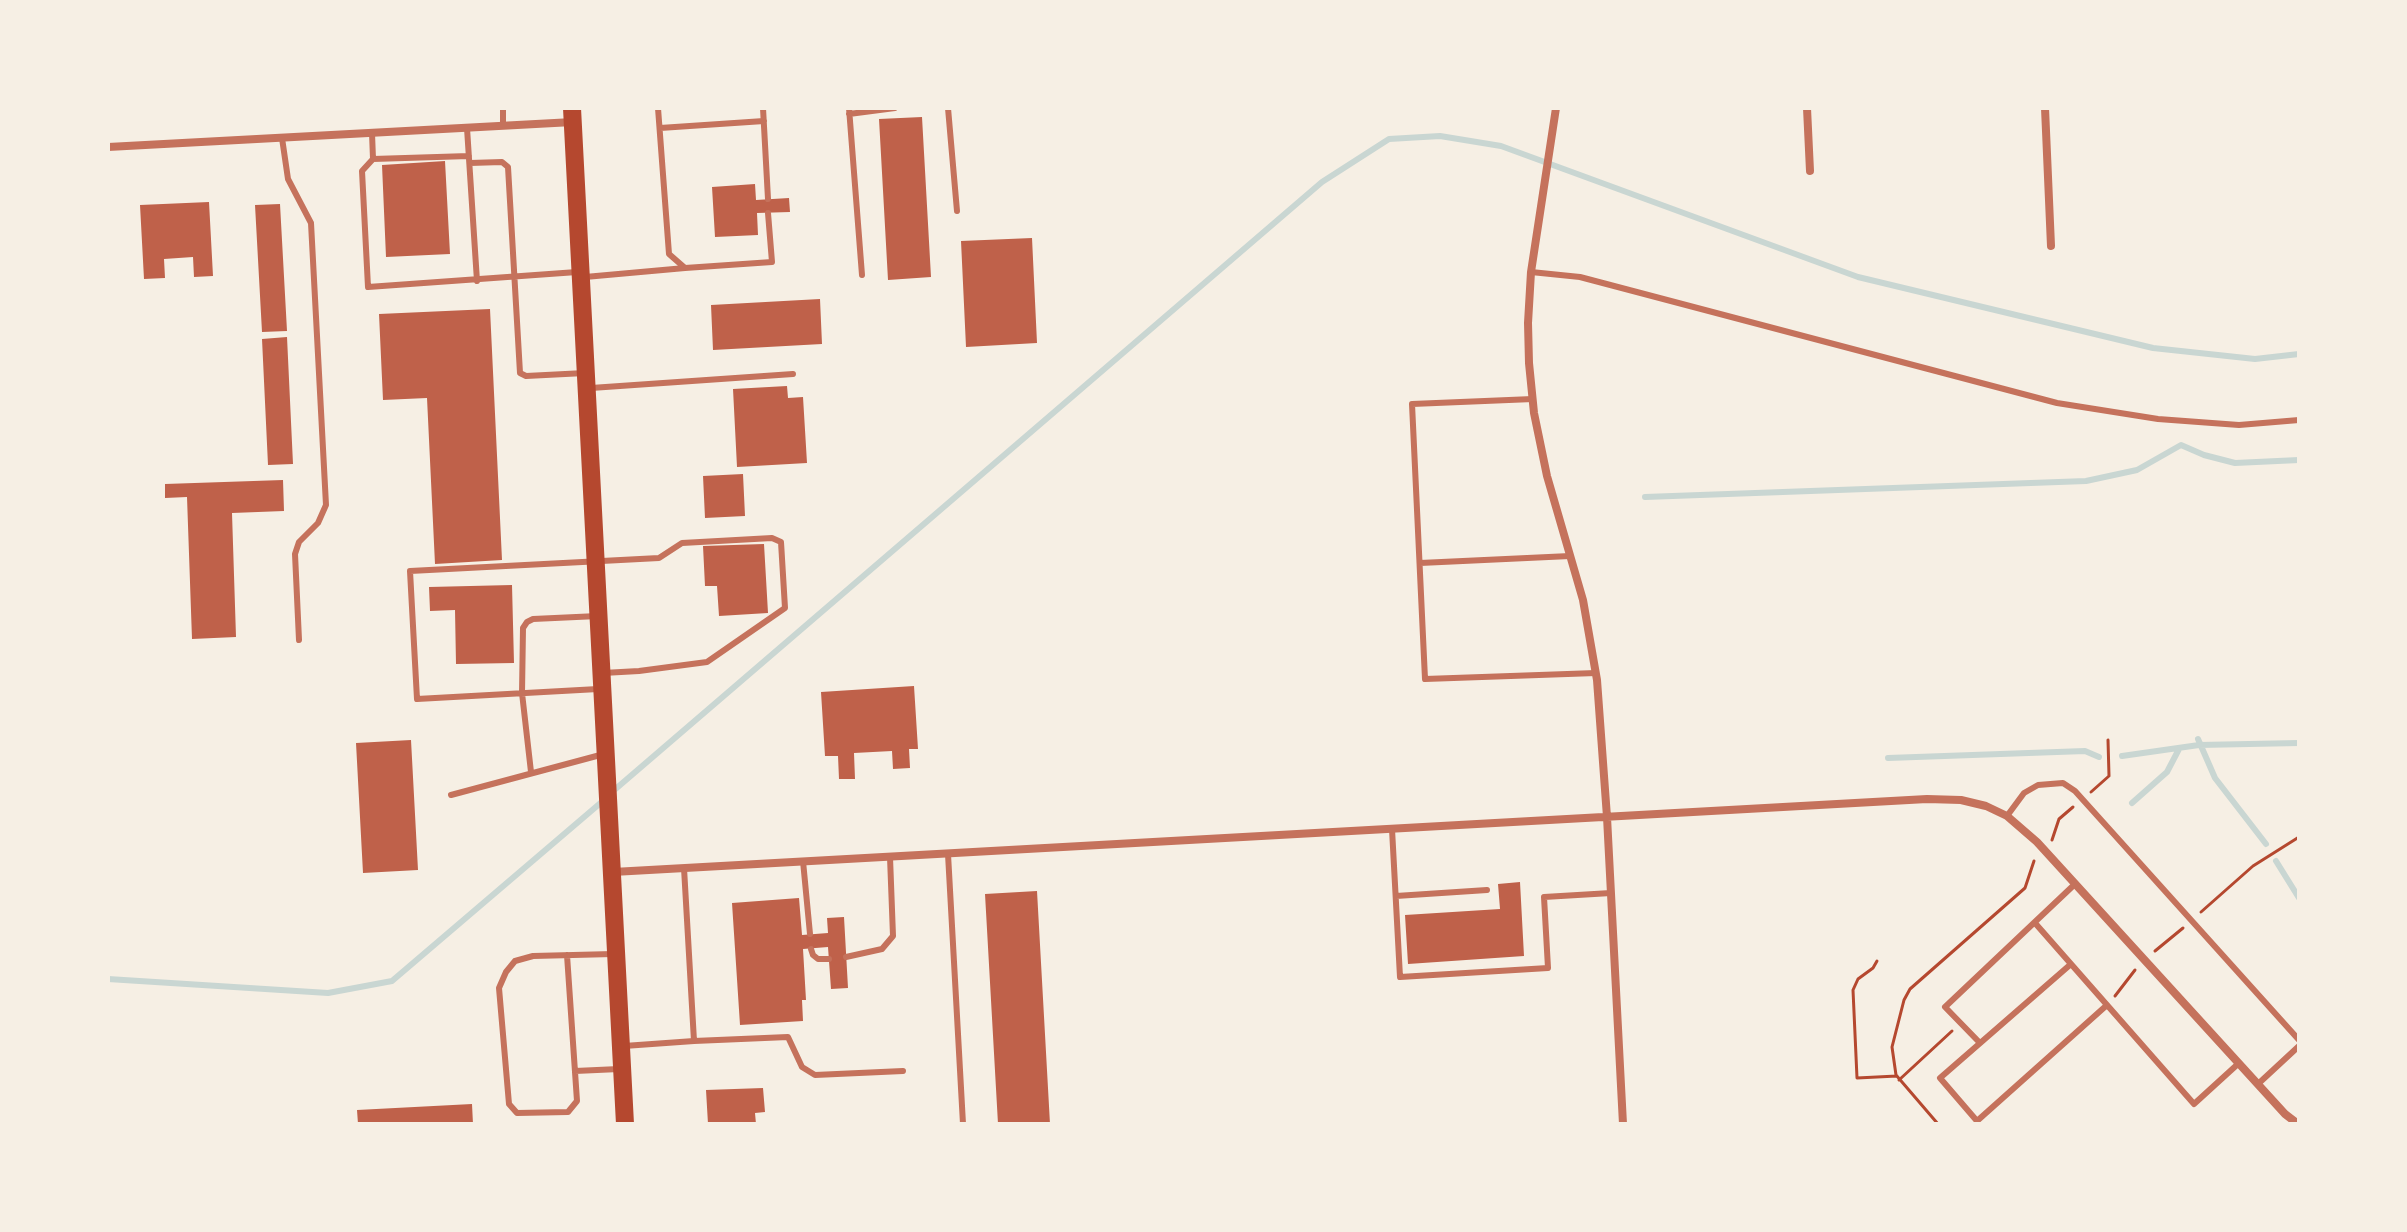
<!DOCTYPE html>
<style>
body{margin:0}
#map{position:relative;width:2407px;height:1232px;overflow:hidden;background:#f6efe4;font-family:Literata,serif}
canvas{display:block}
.frame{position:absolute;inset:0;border:110px solid #f6efe4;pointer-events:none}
</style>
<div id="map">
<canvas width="2407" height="1232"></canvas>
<div class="frame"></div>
</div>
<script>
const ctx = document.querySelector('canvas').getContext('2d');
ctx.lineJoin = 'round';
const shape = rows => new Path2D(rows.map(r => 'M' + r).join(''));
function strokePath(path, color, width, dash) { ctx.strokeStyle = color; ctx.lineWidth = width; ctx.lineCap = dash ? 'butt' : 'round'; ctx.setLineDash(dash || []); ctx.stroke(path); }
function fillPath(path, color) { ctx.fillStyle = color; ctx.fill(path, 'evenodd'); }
strokePath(shape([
 [1645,497,2086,481,2137,470,2181,445,2204,455,2235,463,2299,460],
 [2198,739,2215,778,2266,844],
 [2122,756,2199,745,2299,743],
 [1888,758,2085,751,2099,757],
 [612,792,1322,182,1389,139,1440,136,1501,146,1858,277,2153,348,2255,359,2299,354],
 [2132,803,2167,772,2179,749],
 [2276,861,2299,898],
 [108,979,328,993,392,981,604,800]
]), '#c9d6d2', 6);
fillPath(shape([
 [922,117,931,277,888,280,879,119],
 [445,161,450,254,386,257,382,165],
 [755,184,756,200,789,198,790,212,757,213,758,235,715,237,712,187],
 [209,202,213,276,194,277,193,257,164,259,165,278,144,279,140,205],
 [280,204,287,331,262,332,255,205],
 [1032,238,1037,343,966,347,961,241],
 [820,299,822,344,713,350,711,305],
 [490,309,502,560,435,564,427,398,383,400,379,314],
 [287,337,293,464,268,465,262,339],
 [787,386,788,398,803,397,807,463,737,467,733,389],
 [743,474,745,516,705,518,703,476],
 [283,480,284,511,232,513,236,637,192,639,187,497,165,498,165,484],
 [764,544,768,613,719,616,717,586,705,586,703,546],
 [512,585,514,663,456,664,455,610,430,611,429,587],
 [914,686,918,749,909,749,910,768,893,769,892,751,854,753,855,779,839,779,838,756,825,756,821,692],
 [411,740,418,870,363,873,356,743],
 [1520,882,1524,956,1408,964,1405,915,1500,909,1498,884],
 [1037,891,1050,1124,998,1124,985,894],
 [799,898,802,935,828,933,827,918,844,917,848,988,831,989,828,947,803,949,806,1000,802,1000,803,1021,740,1025,732,903],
 [763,1088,765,1112,755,1113,756,1124,708,1124,706,1090],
 [472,1104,473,1124,358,1124,357,1110]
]), '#bf614a');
strokePath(shape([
 [2091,792,2109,776,2108,740],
 [2052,840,2059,819,2073,807],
 [2201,912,2253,866,2299,837],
 [2155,951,2183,928],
 [1877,961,1873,968,1858,979,1853,990,1857,1078,1897,1076],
 [2115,996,2135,970],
 [1899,1080,1952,1031],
 [1938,1124,1896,1075,1892,1047,1904,1000,1910,989,2025,888,2034,861]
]), '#b5482f', 3);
strokePath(shape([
 [503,108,503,126],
 [658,108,669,254,685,268,772,262,768,213],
 [763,108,768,199],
 [849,108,862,275],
 [948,108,957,211],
 [849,114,895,108],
 [467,128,477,281],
 [660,128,764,121],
 [372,133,373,159,362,171,368,287,577,272],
 [282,138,288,179,311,223,326,505,318,523,299,542,295,554,299,640],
 [373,159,469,156],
 [470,163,502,162,508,167,520,373,526,376,585,373],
 [1531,272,1580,277,2057,403,2158,419,2239,425,2299,420],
 [585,277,685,268],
 [591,388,793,374],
 [1533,399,1412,404,1425,679,1596,673],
 [1420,563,1570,556],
 [598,689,417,699,410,571,659,558,682,543,772,538,781,542,785,608,707,662,639,671,603,673],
 [531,772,522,693,523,628,527,622,533,619,598,616],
 [451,795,604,754],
 [2007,816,2024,793,2038,785,2063,783,2075,791,2299,1040],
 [1392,829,1400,977,1548,968,1544,897,1611,893],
 [948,854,963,1124],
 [803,861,810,934],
 [1396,896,1487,890],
 [2035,923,2194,1104,2239,1063],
 [811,949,813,955,818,959,829,959],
 [567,955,577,1101,568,1112,517,1113,509,1104,499,988,506,972,515,961,533,956,613,954],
 [846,957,882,949,893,936,890,857],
 [2071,964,1940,1078,1977,1121,2107,1005],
 [694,1041,788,1037,802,1067,815,1075,903,1071],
 [1980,1043,1945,1007,2075,884],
 [624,1046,694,1041,684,868],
 [575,1071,619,1069],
 [2258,1084,2299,1046]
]), '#c5725c', 6);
strokePath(shape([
 [1556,108,1531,272,1528,323,1529,363,1534,413,1547,476,1583,600,1597,680,1607,817,1623,1124],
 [1807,108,1810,171],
 [2045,108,2051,246],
 [108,147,573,122],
 [613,872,1927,799,1961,800,1986,806,2007,816,2037,842,2285,1114,2298,1124]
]), '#c5725c', 8);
strokePath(shape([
 [572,108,625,1124]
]), '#b5482f', 18);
</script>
